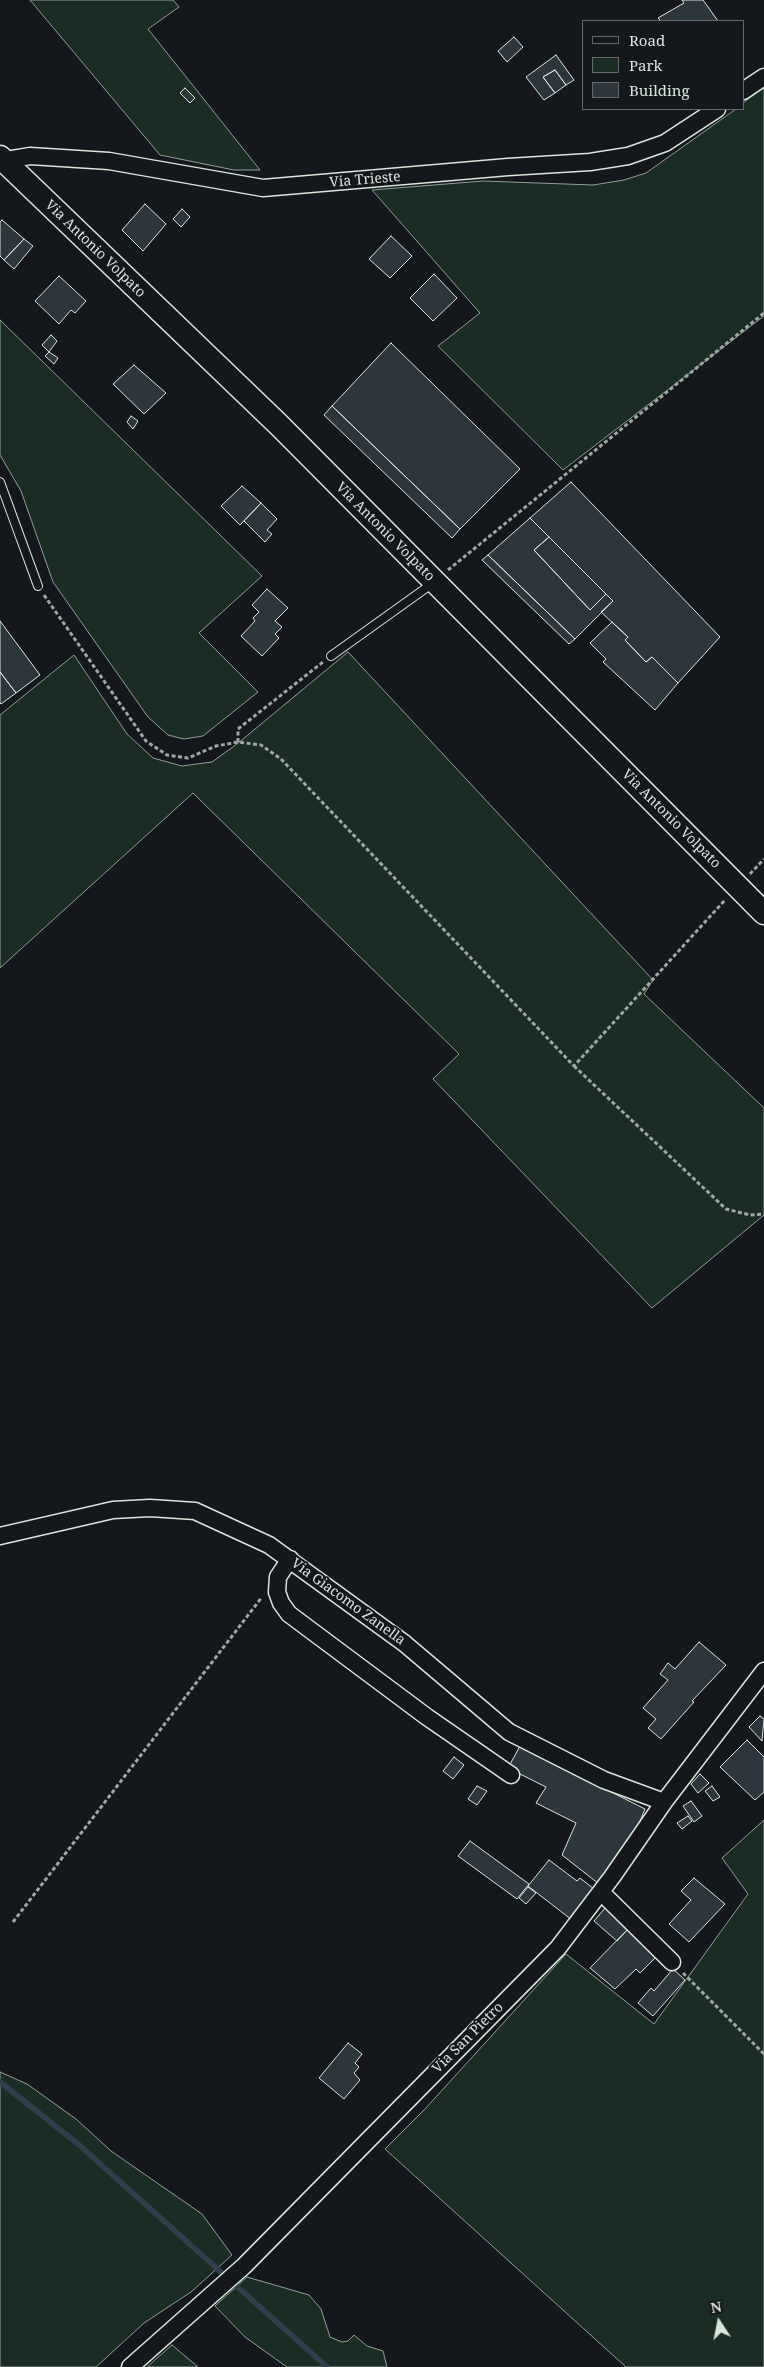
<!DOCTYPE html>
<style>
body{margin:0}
#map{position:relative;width:764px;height:2367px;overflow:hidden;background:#14181c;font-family:"Noto Serif",serif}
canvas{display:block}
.legend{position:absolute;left:582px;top:20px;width:162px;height:90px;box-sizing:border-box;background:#14181c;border:1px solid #626a69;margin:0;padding:6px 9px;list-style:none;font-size:15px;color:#d8e6dc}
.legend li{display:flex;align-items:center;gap:10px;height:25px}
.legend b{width:25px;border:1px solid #626a69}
.north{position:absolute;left:694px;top:2297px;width:50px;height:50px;-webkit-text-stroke:4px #14181c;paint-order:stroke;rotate:349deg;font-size:14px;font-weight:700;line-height:20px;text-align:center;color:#d8e6dc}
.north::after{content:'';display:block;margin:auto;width:18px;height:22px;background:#d8e6dc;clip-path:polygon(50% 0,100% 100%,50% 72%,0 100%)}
</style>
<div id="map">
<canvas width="764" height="2367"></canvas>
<ul class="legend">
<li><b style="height:6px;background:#14181c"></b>Road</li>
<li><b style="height:14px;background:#1a2d24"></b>Park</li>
<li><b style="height:14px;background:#2c363c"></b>Building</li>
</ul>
<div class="north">N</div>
</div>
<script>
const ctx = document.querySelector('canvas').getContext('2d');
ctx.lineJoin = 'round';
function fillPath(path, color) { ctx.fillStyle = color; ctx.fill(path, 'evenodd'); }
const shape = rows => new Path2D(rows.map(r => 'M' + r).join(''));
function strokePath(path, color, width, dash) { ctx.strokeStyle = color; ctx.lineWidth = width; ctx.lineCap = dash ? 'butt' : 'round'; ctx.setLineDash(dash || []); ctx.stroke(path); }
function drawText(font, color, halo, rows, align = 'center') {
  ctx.font = font + ' "Noto Serif",serif'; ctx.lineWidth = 4; ctx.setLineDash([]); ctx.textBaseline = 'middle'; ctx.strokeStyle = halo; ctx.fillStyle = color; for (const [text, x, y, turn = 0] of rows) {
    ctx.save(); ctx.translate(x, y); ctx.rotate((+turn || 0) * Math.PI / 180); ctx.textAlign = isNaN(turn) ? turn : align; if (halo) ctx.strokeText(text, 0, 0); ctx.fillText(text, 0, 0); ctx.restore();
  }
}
const green = shape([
 [30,0,173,0,179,7,148,29,260,170,234,170,160,155,30,0],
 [764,87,764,316,563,470,438,346,480,313,372,190,483,181,593,185,624,180,646,173,736,109,743,109,743,103,764,87],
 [0,320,262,576,199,633,258,692,203,736,184,739,168,735,148,717,53,582,21,491,0,455,0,320],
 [348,652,653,980,644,994,764,1108,764,1215,652,1308,433,1079,459,1054,193,793,0,968,0,715,74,655,127,734,153,758,182,766,212,762,237,744,348,652],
 [764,1820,764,2367,626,2367,385,2149,425,2109,566,1954,654,2024,748,1894,722,1858,764,1820],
 [0,2072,27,2084,76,2119,111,2151,202,2214,232,2255,191,2292,144,2323,96,2367,0,2367,0,2072],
 [247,2277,309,2295,321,2309,330,2337,342,2342,348,2341,354,2335,367,2346,383,2351,387,2367,287,2367,245,2337,215,2306,247,2277],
 [172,2345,198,2367,147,2367,172,2345]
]);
fillPath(green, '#1a2d24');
strokePath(green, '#939e99', 1);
strokePath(shape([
 [0,2082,78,2144,327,2367]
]), '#2f3f4d', 5.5);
const building = shape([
 [682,0,703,0,718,21,661,21,658,18,684,3,682,0],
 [514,37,523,47,507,62,498,51,514,37],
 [556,55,574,80,566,85,555,70,543,77,555,93,544,100,526,77,556,55],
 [555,70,566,85,555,93,543,77,555,70],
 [185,88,195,98,190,103,180,93,185,88],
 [145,204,166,224,143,251,122,230,145,204],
 [182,209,190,217,181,227,173,219,182,209],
 [2,220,24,239,4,260,0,256,0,222,2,220],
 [391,236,412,256,390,278,369,259,391,236],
 [24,239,33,246,14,269,4,260,24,239],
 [434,274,457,298,433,321,410,298,434,274],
 [59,276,86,301,75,313,71,310,59,324,35,301,59,276],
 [51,335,57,341,49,352,42,345,51,335],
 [391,343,520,469,460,529,332,406,391,343],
 [49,352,58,358,54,364,45,356,49,352],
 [134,365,166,393,144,414,113,384,134,365],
 [332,406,460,529,452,538,324,415,332,406],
 [131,416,138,421,133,429,127,422,131,416],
 [571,482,720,637,678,683,652,657,646,662,625,640,628,637,601,612,613,601,530,518,571,482],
 [242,486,261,503,240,525,221,506,242,486],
 [261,503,277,519,267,530,272,534,265,542,244,521,261,503],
 [530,518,549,537,534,550,590,610,606,594,613,601,575,639,488,555,530,518],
 [549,537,606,594,590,610,534,550,549,537],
 [488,555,575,639,569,644,482,560,488,555],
 [267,589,288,608,275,621,282,627,275,634,279,638,262,656,241,636,255,621,253,618,259,612,252,605,267,589],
 [0,621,40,675,16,693,0,672,0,621],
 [612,622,628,637,625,640,646,662,652,657,678,683,655,710,603,662,606,659,590,643,612,622],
 [0,672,16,693,1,704,0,703,0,672],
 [699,1642,726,1665,692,1701,694,1702,661,1739,648,1728,656,1719,643,1708,668,1680,660,1674,668,1663,675,1669,699,1642],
 [760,1716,764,1719,762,1741,749,1727,760,1716],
 [747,1740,764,1757,764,1792,755,1800,720,1767,747,1740],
 [520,1746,645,1809,631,1843,599,1884,562,1855,576,1823,536,1803,546,1787,508,1768,520,1746],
 [454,1757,464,1765,453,1779,443,1771,454,1757],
 [700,1774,709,1783,698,1793,691,1784,700,1774],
 [477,1786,487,1791,477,1805,468,1799,477,1786],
 [712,1786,720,1797,713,1801,705,1791,712,1786],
 [691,1801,702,1816,694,1822,683,1806,691,1801],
 [688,1816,692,1821,682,1829,677,1823,688,1816],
 [470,1841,529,1884,517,1899,458,1856,470,1841],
 [549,1860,577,1881,580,1878,594,1889,572,1920,528,1886,549,1860],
 [694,1878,725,1904,689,1942,669,1924,691,1900,681,1891,694,1878],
 [528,1887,536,1893,526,1904,519,1898,528,1887],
 [606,1907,629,1928,617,1941,594,1921,606,1907],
 [627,1930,656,1957,640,1973,636,1969,615,1989,590,1968,627,1930],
 [673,1969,685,1980,653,2016,638,2003,651,1988,654,1991,673,1969],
 [348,2043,362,2054,355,2063,359,2067,354,2073,360,2080,344,2099,319,2078,348,2043]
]);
fillPath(building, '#2c363c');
strokePath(building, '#d8e6dc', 1);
const lane = shape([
 [0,482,38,586],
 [331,656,433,583]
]);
const street = shape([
 [743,91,764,77],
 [0,161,30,156,109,161,263,188,508,167,590,162,628,156,665,143,717,109],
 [0,1536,113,1510,150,1508,195,1511,269,1545,404,1643,509,1732,604,1780,664,1802],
 [290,1559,278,1577,277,1592,281,1603,289,1614,427,1717,511,1775],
 [601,1892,672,1962],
 [130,2367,244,2266,558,1948,612,1877,664,1802,764,1671]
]);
const secondary = shape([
 [0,157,279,425,764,913]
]);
strokePath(lane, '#d8e6dc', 10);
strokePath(street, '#d8e6dc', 19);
strokePath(secondary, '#d8e6dc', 25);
strokePath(shape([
 [448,570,764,313],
 [44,595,146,741,167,755,188,758,216,746,238,742,261,745,281,759,574,1066,725,900],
 [238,742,238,729,323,662],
 [750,874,764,859],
 [574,1066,726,1209,750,1215,764,1214],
 [13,1922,262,1597],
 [683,1973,764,2054]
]), '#9da8a2', 3, [4, 2.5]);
strokePath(lane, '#14181c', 8);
strokePath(street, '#14181c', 16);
strokePath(secondary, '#14181c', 22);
drawText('14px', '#d8e6dc', '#14181c', [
 ["Via Trieste",365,180,-5],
 ["Via Antonio Volpato",95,249,44],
 ["Via Antonio Volpato",385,532,45],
 ["Via Antonio Volpato",671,819,45],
 ["Via Giacomo Zanella",348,1602,36],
 ["Via San Pietro",468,2038,-45]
]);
</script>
